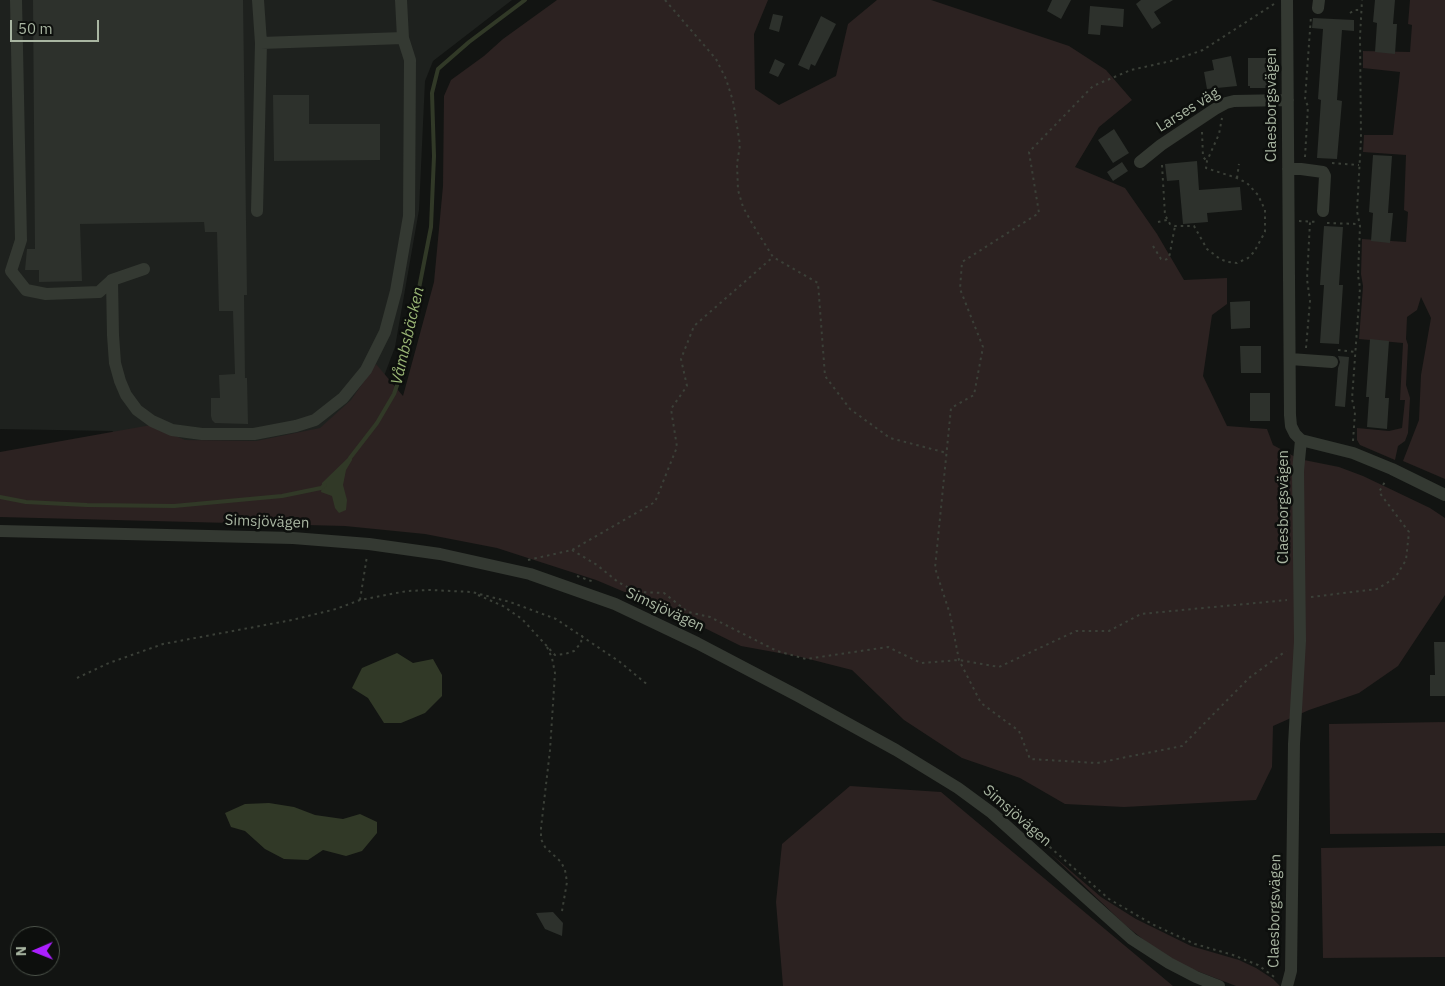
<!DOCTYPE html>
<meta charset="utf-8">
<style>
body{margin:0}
#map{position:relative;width:1445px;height:986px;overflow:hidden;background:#121412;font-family:"IBM Plex Sans",sans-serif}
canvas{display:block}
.north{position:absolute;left:10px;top:926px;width:50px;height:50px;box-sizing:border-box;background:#0d0f0d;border:1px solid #4b5249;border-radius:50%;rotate:269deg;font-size:14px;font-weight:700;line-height:20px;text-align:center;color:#a9b6a2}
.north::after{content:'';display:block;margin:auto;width:18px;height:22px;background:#ab1fff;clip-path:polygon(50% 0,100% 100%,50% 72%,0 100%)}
.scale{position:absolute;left:10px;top:20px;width:89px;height:22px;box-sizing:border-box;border:2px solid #a9b6a2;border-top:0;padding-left:6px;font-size:15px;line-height:18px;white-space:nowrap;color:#a9b6a2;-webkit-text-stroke:4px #0d0f0d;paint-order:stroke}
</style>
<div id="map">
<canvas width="1445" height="986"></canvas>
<div class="north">N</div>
<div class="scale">50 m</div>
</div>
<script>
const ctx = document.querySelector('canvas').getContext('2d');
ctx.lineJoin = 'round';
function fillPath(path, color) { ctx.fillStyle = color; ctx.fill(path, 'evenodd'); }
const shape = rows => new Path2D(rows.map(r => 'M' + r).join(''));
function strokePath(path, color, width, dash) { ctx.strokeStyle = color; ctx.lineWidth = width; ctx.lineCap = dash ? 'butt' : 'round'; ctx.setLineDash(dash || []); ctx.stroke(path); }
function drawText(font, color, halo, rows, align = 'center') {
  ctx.font = font + ' "IBM Plex Sans",sans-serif'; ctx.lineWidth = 5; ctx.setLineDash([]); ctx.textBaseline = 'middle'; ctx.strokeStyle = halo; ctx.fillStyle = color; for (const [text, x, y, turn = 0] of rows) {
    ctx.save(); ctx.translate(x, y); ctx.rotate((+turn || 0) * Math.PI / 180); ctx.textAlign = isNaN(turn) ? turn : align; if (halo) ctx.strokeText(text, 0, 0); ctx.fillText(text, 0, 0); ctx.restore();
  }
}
fillPath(shape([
 [0,0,512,0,433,61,425,81,419,210,395,347,378,392,331,452,142,451,112,431,0,429]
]), '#1e211e');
fillPath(shape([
 [557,0,768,0,754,34,755,89,779,105,836,76,848,24,877,0,931,0,1069,46,1106,70,1132,100,1099,127,1075,167,1125,188,1157,234,1184,280,1227,278,1227,304,1212,315,1203,376,1227,426,1267,429,1273,445,1299,459,1339,467,1363,476,1430,508,1445,518,1445,595,1398,666,1359,693,1309,710,1273,726,1272,767,1256,800,1124,807,1065,804,1020,778,962,758,904,720,852,670,801,657,741,646,670,611,596,580,497,548,425,534,345,526,0,517,0,452,151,425,185,440,256,441,320,428,351,400,376,364,403,396,434,282,443,186,444,96,451,80,484,56,503,39],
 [1410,0,1445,0,1445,479,1403,461,1419,420,1421,375,1431,318,1421,297,1417,310,1407,317,1406,339,1408,345,1406,385,1410,398,1408,433,1405,441,1398,446,1395,460,1360,445,1357,440,1357,428,1389,431,1402,428,1405,400,1400,400,1403,343,1359,339,1363,286,1361,274,1362,239,1406,242,1408,212,1404,210,1406,155,1363,152,1364,135,1393,135,1400,72,1363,68,1363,51,1410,52,1412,25,1408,24],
 [1445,722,1445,833,1330,834,1329,724],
 [850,786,941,792,1173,986,783,986,776,902,782,844],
 [1445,846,1445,957,1323,958,1321,848],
 [1050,853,1101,897,1136,919,1191,946,1239,960,1256,968,1273,979,1280,986,1236,986,1184,966,1154,948,1125,925]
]), '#2c2221');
fillPath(shape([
 [352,454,352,460,346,470,343,485,347,500,346,510,339,513,335,508,332,496,321,492,322,483],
 [397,653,413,663,433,659,442,675,442,696,425,713,401,723,384,723,368,698,352,688,362,668],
 [269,803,294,807,315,815,343,819,360,814,377,822,377,833,362,851,346,856,323,850,308,860,284,859,265,849,245,831,231,827,225,813,245,804]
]), '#313927');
strokePath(shape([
 [350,458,377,423,394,394,404,365,431,227,434,156,432,93,438,69,469,42,525,0],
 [0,497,26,502,87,505,174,506,282,496,321,488,325,485]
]), '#313927', 4);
fillPath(shape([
 [33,0,243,0,247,295,244,295,245,378,247,378,248,424,215,423,212,420,211,416,211,398,220,398,219,375,235,374,233,311,219,311,217,232,205,232,204,222,80,224,82,281,39,282,39,270,25,270,27,249,35,249],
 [1052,0,1071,0,1061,19,1047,11],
 [1141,0,1173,0,1154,12,1161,23,1152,29,1136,4],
 [1375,0,1395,0,1393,24,1397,24,1395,54,1375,52,1377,23,1373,22],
 [1090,6,1124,9,1123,27,1101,25,1100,35,1088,34],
 [773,14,783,16,779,32,769,29],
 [821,16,836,24,815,66,811,64,809,70,798,65],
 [1313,18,1354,20,1354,31,1342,30,1337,100,1342,101,1337,159,1317,158,1321,100,1318,99,1323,29,1312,28],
 [1231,56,1237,86,1207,89,1204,72,1214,70,1212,60],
 [1248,58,1268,58,1267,88,1250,88,1250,86,1248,86],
 [775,59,785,64,778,77,769,73],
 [273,95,309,95,309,124,380,124,380,160,274,161],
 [1114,129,1129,153,1113,163,1098,140],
 [1373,155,1392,156,1388,213,1393,213,1390,243,1371,241,1373,213,1369,212],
 [1197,161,1199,190,1240,187,1242,210,1207,213,1208,222,1183,224,1179,180,1167,181,1165,164],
 [1122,162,1128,171,1113,181,1107,172],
 [1324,226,1343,227,1339,285,1343,285,1339,344,1320,343,1324,285,1320,285],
 [1250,301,1250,328,1231,329,1230,302],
 [1370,339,1389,341,1385,398,1389,398,1387,429,1367,427,1369,397,1366,397],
 [1240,346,1261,346,1261,373,1241,373],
 [1338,356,1349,357,1345,407,1335,406,1338,368,1340,362],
 [1250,393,1270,393,1270,421,1250,421],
 [1434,642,1445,642,1445,696,1430,696,1430,675,1435,675],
 [553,912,563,923,562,936,545,929,536,913]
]), '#2d312c');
strokePath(shape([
 [665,0,716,59,726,79,733,101,740,145,737,164,738,190,743,207,753,225,773,257,818,283,825,376,850,409,890,438,947,453],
 [1274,4,1203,50,1171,61,1131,70,1093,86,1029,152,1039,213,962,262,960,289,983,347,974,395,951,408,935,568,950,614,959,660,981,703,1019,731,1030,759,1097,763,1182,746,1249,678,1286,651],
 [1350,13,1355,10,1361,10],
 [1202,132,1203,157,1207,161],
 [1305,157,1308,106,1305,100,1311,16],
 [1332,163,1359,165],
 [1162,165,1165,215,1170,224,1175,226,1194,226,1207,249,1220,259,1228,262,1237,263,1248,258,1254,252,1265,232,1265,210,1258,195,1247,183,1237,178,1206,168,1207,161,1219,134,1222,118],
 [1237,178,1239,164],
 [1299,221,1317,222],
 [1158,222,1167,220],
 [1327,223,1359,224],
 [1153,246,1161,259,1165,260,1169,258,1175,226],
 [1306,348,1310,301,1307,279,1310,222],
 [1338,350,1356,352],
 [1353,441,1355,412,1352,399,1360,288,1358,275,1360,226,1357,211,1361,139,1360,37,1362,0],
 [572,550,597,565,618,582,637,592,664,593,688,612,710,617,777,651,806,659,888,647,921,663,959,660,999,667,1076,631,1109,631,1141,614,1287,600],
 [528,560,572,550,655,502,677,447,671,409,687,386,681,359,694,326,773,257],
 [577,576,594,582],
 [478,595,503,606,522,619,555,655,565,654,574,651,581,643,582,635],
 [1311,597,1377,589,1395,578,1406,560,1409,532,1379,492,1386,480],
 [360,600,367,556],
 [547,647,552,658,555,673,550,750,541,828,541,839,545,847,561,862,565,870,567,882,562,911],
 [77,678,109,663,163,644,292,620,336,609,360,600,407,591,430,590,472,592,510,602,556,619,620,662,649,686],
 [1035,834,1109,899,1154,925,1195,944,1233,955,1258,965,1277,979]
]), '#3b4038', 2, [2.5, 4]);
strokePath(shape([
 [16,0,21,240,11,271,26,290,46,294,99,292,112,280],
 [258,0,261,43,403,38],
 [1287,0,1290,415,1291,426,1295,434,1301,440,1298,471,1300,641,1294,744,1291,971,1287,986],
 [1318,8,1319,0],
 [1140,162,1161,145,1215,109,1226,103,1234,101,1288,100],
 [1288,169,1301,169,1323,172,1325,176,1323,211],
 [257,211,261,43],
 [144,269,112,280,113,335,115,363,120,381,126,395,137,410,152,421,172,430,202,434,254,434,296,426,315,420,343,398,366,370,385,332,396,291,409,216,410,60,403,38,401,0],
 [1290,359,1332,362],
 [1301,440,1353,453,1392,469,1445,495],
 [0,531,293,538,369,544,440,554,530,574,615,604,697,643,798,696,896,750,958,788,992,813,1132,939,1169,963,1196,977,1219,986]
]), '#343932', 12);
drawText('15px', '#a9b6a2', '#0d0f0d', [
 ["Claesborgsvägen",1272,105,-90],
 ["Larses väg",1188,110,-32],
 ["Claesborgsvägen",1284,507,-90],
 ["Simsjövägen",267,522,2],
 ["Simsjövägen",665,610,25],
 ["Simsjövägen",1017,816,41],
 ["Claesborgsvägen",1275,911,-89]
]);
drawText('italic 16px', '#99b574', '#0d0f0d', [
 ["Våmbsbäcken",408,336,-77]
]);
</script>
